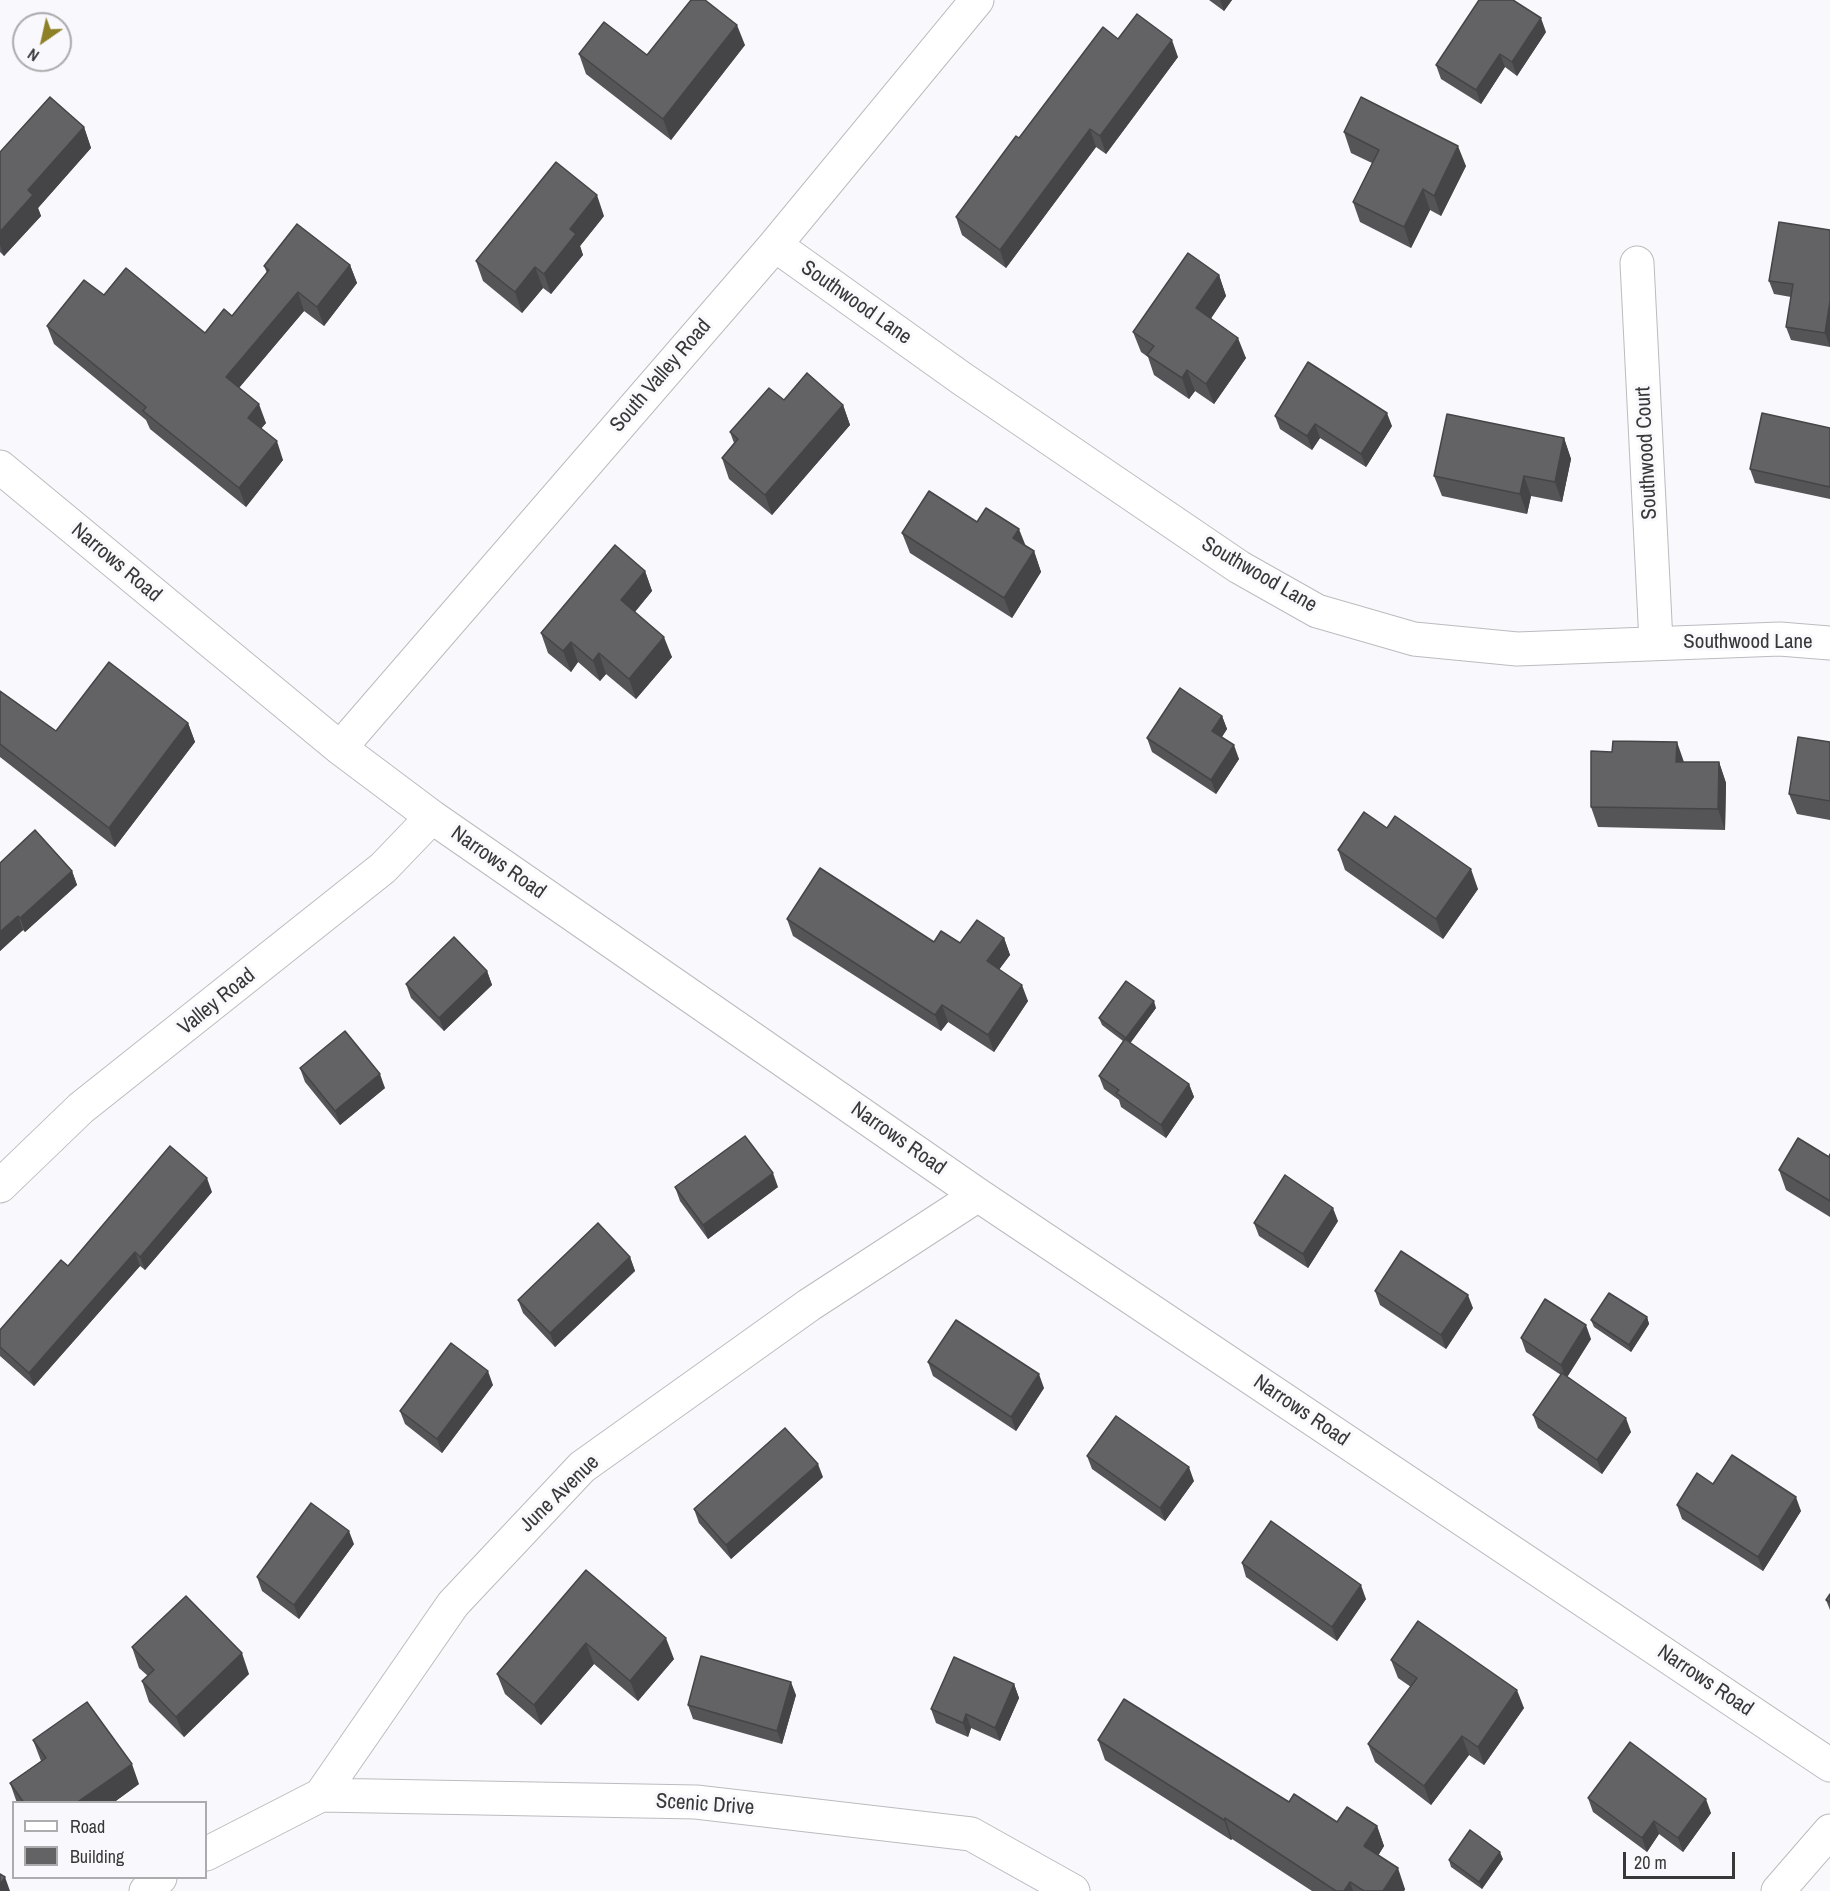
<!DOCTYPE html>
<style>
body{margin:0}
#map{position:relative;width:1830px;height:1891px;overflow:hidden;background:#f9f8fc;font-family:"Archivo Narrow",sans-serif}
canvas{display:block}
.legend{position:absolute;left:12px;top:1801px;width:195px;height:78px;box-sizing:border-box;background:#f9f8fc;border:2px solid #acabae;margin:0;padding:8px 10px;list-style:none;font-size:18px;color:#383839}
.legend li{display:flex;align-items:center;gap:12px;height:30px}
.legend b{width:30px;border:2px solid #acabae}
.north{position:absolute;left:12px;top:12px;width:60px;height:60px;box-sizing:border-box;background:#f9f8fc;border:2px solid #acabae;border-radius:50%;rotate:214deg;font-size:16px;font-weight:700;line-height:24px;text-align:center;color:#383839}
.north::after{content:'';display:block;margin:auto;width:21px;height:27px;background:#8d8027;clip-path:polygon(50% 0,100% 100%,50% 72%,0 100%)}
.scale{position:absolute;left:1623px;top:1852px;width:112px;height:27px;box-sizing:border-box;border:3px solid #383839;border-top:0;padding-left:8px;font-size:18px;line-height:21px;white-space:nowrap;color:#383839;-webkit-text-stroke:4px #f9f8fc;paint-order:stroke}
</style>
<div id="map">
<canvas width="1830" height="1891"></canvas>
<ul class="legend">
<li><b style="height:8px;background:#fff"></b>Road</li>
<li><b style="height:16px;background:#636366"></b>Building</li>
</ul>
<div class="north">N</div>
<div class="scale">20 m</div>
</div>
<script>
const ctx = document.querySelector('canvas').getContext('2d');
ctx.lineJoin = 'round';
const shape = rows => new Path2D(rows.map(r => 'M' + r).join(''));
function strokePath(path, color, width, dash) { ctx.strokeStyle = color; ctx.lineWidth = width; ctx.lineCap = dash ? 'butt' : 'round'; ctx.setLineDash(dash || []); ctx.stroke(path); }
function fillPath(path, color) { ctx.fillStyle = color; ctx.fill(path, 'evenodd'); }
function drawText(font, color, halo, rows, align = 'center') {
  ctx.font = font + ' "Archivo Narrow",sans-serif'; ctx.lineWidth = 6; ctx.setLineDash([]); ctx.textBaseline = 'middle'; ctx.strokeStyle = halo; ctx.fillStyle = color; for (const [text, x, y, turn = 0] of rows) {
    ctx.save(); ctx.translate(x, y); ctx.rotate((+turn || 0) * Math.PI / 180); ctx.textAlign = isNaN(turn) ? turn : align; if (halo) ctx.strokeText(text, 0, 0); ctx.fillText(text, 0, 0); ctx.restore();
  }
}
const minor = shape([
 [775,245,961,378,1239,567,1317,611,1414,639,1517,649,1780,639,1830,643],
 [1637,263,1656,642],
 [0,467,340,748,432,817,978,1195,1830,1765],
 [340,748,775,245,977,0],
 [0,1186,81,1108,383,868,432,817],
 [321,1795,696,1802,971,1834,1073,1891],
 [206,1854,321,1795,453,1604,582,1467,809,1305,978,1195],
 [146,1891,160,1878],
 [1778,1891,1830,1831]
]);
strokePath(minor, '#bcbbbf', 35);
strokePath(minor, '#fff', 33);
fillPath(shape([
 [1209,0,1232,0,1224,11],
 [1546,32,1517,76,1505,67,1481,104,1441,79,1436,65],
 [1118,39,1178,57,1106,154,1096,147,1006,268,962,235,956,217,1019,138],
 [745,45,671,140,586,74,579,54,647,55],
 [84,127,91,148,38,208,41,216,4,256,0,252,0,152],
 [1344,132,1466,166,1441,216,1430,210,1411,248,1360,222,1353,202,1372,163,1351,153],
 [604,216,580,246,583,255,551,294,543,288,522,313,483,281,476,261],
 [1830,230,1830,347,1791,340,1786,327,1791,297,1774,294,1769,281],
 [350,265,357,283,324,326,304,311,239,388,266,423,261,428,283,460,246,507,150,429,146,420,54,344,47,326,104,295,205,333,232,316,267,273,264,266],
 [1219,275,1226,296,1211,318,1246,358,1214,404,1195,391,1189,399,1154,375,1148,357,1141,352,1133,332],
 [784,400,843,405,850,425,772,515,729,479,722,458,734,443,730,432],
 [1275,416,1392,426,1366,467,1320,438,1312,450,1280,429],
 [1830,428,1830,499,1755,483,1750,469],
 [1564,438,1571,459,1562,502,1531,496,1527,514,1442,496,1434,476],
 [977,522,1034,551,1041,572,1012,618,910,553,902,533],
 [645,571,652,591,635,612,672,657,636,699,606,674,600,681,578,662,571,672,548,653,541,633],
 [0,691,56,731,188,723,195,742,115,847,0,757],
 [1222,716,1227,729,1222,737,1239,759,1216,794,1152,752,1147,738],
 [1830,742,1830,820,1797,814,1789,794],
 [1684,762,1719,762,1726,783,1725,830,1598,827,1591,807],
 [1387,828,1478,889,1443,939,1345,870,1338,850],
 [0,863,72,871,77,885,25,932,23,930,0,951],
 [787,919,934,942,960,943,1004,938,1010,955,999,969,1028,1001,994,1052,948,1022,941,1031,793,936],
 [487,971,492,985,444,1031,411,998,406,984],
 [1156,1008,1130,1043,1189,1084,1194,1097,1166,1138,1121,1107,1119,1100,1104,1089,1099,1076,1123,1041,1102,1025,1099,1018],
 [300,1068,385,1088,340,1125,305,1082],
 [1830,1154,1830,1217,1786,1190,1779,1170,1829,1157],
 [675,1187,778,1187,708,1239,680,1201],
 [212,1192,145,1270,140,1266,34,1386,0,1356,0,1330,68,1266],
 [1338,1221,1308,1268,1259,1236,1254,1223],
 [630,1257,635,1271,555,1347,523,1313,518,1300],
 [1375,1291,1473,1308,1446,1349,1380,1305],
 [1647,1317,1649,1324,1631,1352,1594,1327,1591,1320],
 [1521,1338,1591,1339,1567,1377,1631,1432,1602,1474,1538,1428,1533,1415,1561,1375,1526,1352],
 [928,1362,1044,1388,1016,1431,933,1376],
 [493,1385,442,1453,405,1424,400,1411],
 [1087,1456,1194,1481,1165,1521,1092,1469],
 [823,1477,731,1559,699,1523,694,1509],
 [1713,1484,1801,1511,1763,1571,1682,1519,1677,1505],
 [354,1544,299,1619,262,1591,257,1577],
 [1242,1563,1366,1599,1337,1641,1246,1577],
 [586,1570,674,1659,638,1701,594,1664,541,1725,505,1694,497,1674],
 [1830,1594,1830,1610,1826,1600],
 [132,1647,249,1674,184,1737,149,1702,142,1681,148,1676,139,1668],
 [1391,1660,1524,1708,1484,1765,1469,1755,1431,1805,1375,1762,1368,1744,1411,1687,1398,1678],
 [1014,1684,1019,1698,1000,1741,971,1728,968,1737,936,1723,931,1709],
 [796,1695,782,1744,693,1719,688,1705],
 [33,1740,139,1784,113,1803,17,1803,10,1783,41,1761],
 [1098,1740,1289,1802,1337,1822,1377,1826,1384,1846,1378,1856,1405,1889,1404,1891,1312,1891,1232,1839,1231,1840,1105,1760],
 [1588,1798,1711,1813,1683,1852,1659,1834,1647,1852,1593,1812],
 [1503,1859,1482,1889,1451,1867,1449,1860]
]), '#555558');
fillPath(shape([
 [1220,0,1232,0,1224,11],
 [1541,18,1546,32,1517,76,1512,62],
 [737,25,745,45,671,140,663,119],
 [1172,40,1178,57,1106,154,1100,136],
 [1500,54,1505,67,1481,104,1476,90],
 [84,127,91,148,38,208,41,216,4,256,0,245,0,232,28,190],
 [1090,129,1096,147,1006,268,1000,250],
 [1458,146,1466,166,1441,216,1434,196],
 [1423,189,1430,210,1411,248,1404,227],
 [597,195,604,216,580,246,583,255,551,294,544,274,570,229],
 [350,265,357,283,324,326,317,307],
 [535,267,543,288,522,313,515,292],
 [1219,275,1226,296,1204,329,1196,308],
 [298,292,304,311,232,396,226,377],
 [1830,301,1830,347,1825,333],
 [1238,338,1246,358,1214,404,1206,384],
 [1187,370,1195,391,1189,399,1182,378],
 [259,404,266,423,255,436,248,418],
 [843,405,850,425,772,515,765,495],
 [1387,413,1392,426,1366,467,1361,454],
 [1315,424,1320,438,1312,450,1307,436],
 [1564,438,1571,459,1562,502,1555,482],
 [277,441,283,460,246,507,239,488],
 [1524,476,1531,496,1527,514,1520,494],
 [1019,529,1027,549,1013,538],
 [1034,551,1041,572,1012,618,1004,598],
 [645,571,652,591,628,620,621,600],
 [664,637,672,657,636,699,629,679],
 [571,642,578,662,571,672,563,651],
 [599,653,606,674,600,681,593,661],
 [1222,716,1227,729,1217,744,1212,731],
 [188,723,195,742,115,847,109,828],
 [1677,742,1684,762,1676,762],
 [1234,745,1239,759,1216,794,1211,780],
 [1719,762,1726,783,1725,830,1718,809],
 [1471,869,1478,889,1443,939,1436,919],
 [72,871,77,885,25,932,20,918],
 [18,916,23,930,0,951,0,932],
 [1004,938,1010,955,993,978,987,961],
 [487,971,492,985,444,1031,439,1018],
 [1022,985,1028,1001,994,1052,988,1035],
 [1154,1001,1156,1008,1129,1045,1126,1038],
 [942,1005,948,1022,941,1031,935,1015],
 [380,1074,385,1088,340,1125,335,1111],
 [1189,1084,1194,1097,1166,1138,1161,1125],
 [773,1173,778,1187,708,1239,703,1225],
 [207,1178,212,1192,145,1270,140,1257],
 [1333,1208,1338,1221,1308,1268,1303,1254],
 [135,1252,140,1266,34,1386,29,1373],
 [630,1257,635,1271,555,1347,550,1333],
 [1468,1295,1473,1308,1446,1349,1441,1335],
 [1647,1317,1649,1324,1631,1352,1629,1345],
 [1586,1325,1591,1339,1566,1379,1561,1365],
 [488,1371,493,1385,442,1453,437,1439],
 [1039,1374,1044,1388,1016,1431,1011,1417],
 [1626,1418,1631,1432,1602,1474,1597,1460],
 [818,1464,823,1477,731,1559,726,1545],
 [1189,1467,1194,1481,1165,1521,1160,1508],
 [1796,1497,1801,1511,1763,1571,1758,1557],
 [349,1531,354,1544,299,1619,294,1605],
 [1361,1585,1366,1599,1337,1641,1332,1627],
 [666,1638,674,1659,638,1701,630,1681],
 [586,1643,594,1664,541,1725,534,1705],
 [242,1653,249,1674,184,1737,176,1717],
 [791,1682,796,1695,782,1744,777,1731],
 [1014,1684,1019,1698,1000,1741,995,1728],
 [1517,1690,1524,1708,1484,1765,1478,1747],
 [966,1714,971,1728,968,1737,963,1723],
 [1462,1736,1469,1755,1431,1805,1424,1786],
 [132,1764,139,1784,113,1803,76,1803],
 [1706,1799,1711,1813,1683,1852,1678,1838],
 [1225,1818,1232,1839,1231,1840,1224,1820],
 [1654,1821,1659,1834,1647,1852,1642,1838],
 [1377,1826,1384,1846,1371,1866,1364,1846],
 [1500,1852,1503,1859,1482,1889,1479,1882],
 [1398,1868,1405,1889,1404,1891,1383,1891],
 [5,1877,10,1891,0,1891,0,1885],
 [1350,1882,1353,1891,1344,1891]
]), '#454547');
const building = shape([
 [691,0,705,0,737,25,663,119,579,54,604,22,647,55,691,0],
 [1479,0,1513,0,1541,18,1512,62,1500,54,1476,90,1436,65,1479,0],
 [1137,14,1172,40,1100,136,1090,129,1000,250,956,217,1016,136,1019,138,1103,27,1118,39,1137,14],
 [50,97,84,127,28,190,33,195,0,232,0,152,50,97],
 [1361,97,1458,146,1434,196,1423,189,1404,227,1353,202,1379,150,1344,132,1361,97],
 [556,162,597,195,570,229,576,234,544,274,535,267,515,292,476,261,556,162],
 [1779,222,1830,230,1830,301,1825,333,1786,327,1793,284,1769,281,1779,222],
 [297,224,350,265,317,307,298,292,226,377,259,404,248,418,277,441,239,488,143,411,146,407,47,326,84,280,104,295,126,268,205,333,224,309,232,316,269,270,264,266,297,224],
 [1188,253,1219,275,1196,308,1238,338,1206,384,1187,370,1182,378,1147,355,1154,346,1133,332,1188,253],
 [1308,362,1387,413,1361,454,1315,424,1307,436,1275,416,1308,362],
 [807,373,843,405,765,495,722,458,738,439,730,432,769,388,784,400,807,373],
 [1762,413,1830,428,1830,487,1750,469,1762,413],
 [1447,414,1564,438,1555,482,1524,476,1520,494,1434,476,1447,414],
 [929,491,977,522,986,508,1019,529,1013,538,1034,551,1004,598,902,533,929,491],
 [615,545,645,571,621,600,664,637,629,679,599,653,593,661,571,642,563,651,541,633,615,545],
 [109,662,188,723,109,828,0,744,0,691,56,731,109,662],
 [1180,688,1222,716,1212,731,1234,745,1211,780,1147,738,1180,688],
 [1798,737,1830,742,1830,801,1789,794,1798,737],
 [1613,741,1677,742,1676,762,1719,762,1718,809,1591,807,1591,751,1612,752,1613,741],
 [1364,812,1387,828,1395,816,1471,869,1436,919,1338,850,1364,812],
 [35,830,72,871,20,918,18,916,0,932,0,863,35,830],
 [820,868,934,942,941,931,960,943,977,920,1004,938,987,961,1022,985,988,1035,942,1005,935,1015,787,919,820,868],
 [454,937,487,971,439,1018,406,984,454,937],
 [1126,981,1154,1001,1126,1038,1099,1018,1126,981],
 [345,1031,380,1074,335,1111,300,1068,345,1031],
 [1125,1039,1189,1084,1161,1125,1116,1093,1119,1090,1099,1076,1125,1039],
 [745,1136,773,1173,703,1225,675,1187,745,1136],
 [1798,1138,1829,1157,1830,1154,1830,1201,1779,1170,1798,1138],
 [170,1146,207,1178,140,1257,135,1252,29,1373,0,1347,0,1330,61,1260,68,1266,170,1146],
 [1285,1175,1333,1208,1303,1254,1254,1223,1285,1175],
 [598,1223,630,1257,550,1333,518,1300,598,1223],
 [1401,1251,1468,1295,1441,1335,1375,1291,1401,1251],
 [1609,1293,1647,1317,1629,1345,1591,1320,1609,1293],
 [1545,1299,1586,1325,1561,1365,1521,1338,1545,1299],
 [956,1320,1039,1374,1011,1417,928,1362,956,1320],
 [451,1343,488,1371,437,1439,400,1411,451,1343],
 [1562,1373,1626,1418,1597,1460,1533,1415,1562,1373],
 [1116,1416,1189,1467,1160,1508,1087,1456,1116,1416],
 [785,1428,818,1464,726,1545,694,1509,785,1428],
 [1732,1455,1796,1497,1758,1557,1677,1505,1697,1473,1713,1484,1732,1455],
 [311,1503,349,1531,294,1605,257,1577,311,1503],
 [1271,1521,1361,1585,1332,1627,1242,1563,1271,1521],
 [586,1570,666,1638,630,1681,586,1643,534,1705,497,1674,586,1570],
 [1830,1594,1830,1602,1826,1600,1830,1594],
 [186,1596,242,1653,176,1717,142,1681,154,1670,132,1647,186,1596],
 [1418,1621,1517,1690,1478,1747,1462,1736,1424,1786,1368,1744,1417,1678,1391,1660,1418,1621],
 [701,1656,791,1682,777,1731,688,1705,701,1656],
 [954,1657,1014,1684,995,1728,966,1714,963,1723,931,1709,954,1657],
 [1124,1699,1289,1802,1294,1794,1337,1822,1347,1807,1377,1826,1364,1846,1398,1868,1383,1891,1364,1891,1350,1882,1344,1891,1336,1891,1225,1818,1224,1820,1098,1740,1124,1699],
 [87,1702,132,1764,76,1803,24,1803,10,1783,46,1758,33,1740,87,1702],
 [1630,1742,1706,1799,1678,1838,1654,1821,1642,1838,1588,1798,1630,1742],
 [1470,1830,1500,1852,1479,1882,1449,1860,1470,1830],
 [0,1874,5,1877,0,1885,0,1874]
]);
fillPath(building, '#636366');
strokePath(building, '#454547', 1.5);
drawText('21px', '#383839', '#f9f8fc', [
 ["Southwood Lane",856,303,35],
 ["South Valley Road",661,376,-49],
 ["Southwood Court",1647,453,-93],
 ["Narrows Road",116,563,40],
 ["Southwood Lane",1259,575,30],
 ["Southwood Lane",1748,642],
 ["Narrows Road",498,863,35],
 ["Valley Road",217,1002,-39],
 ["Narrows Road",898,1139,35],
 ["Narrows Road",1301,1411,34],
 ["June Avenue",560,1494,-44],
 ["Narrows Road",1705,1681,34],
 ["Scenic Drive",705,1805,4]
]);
</script>
